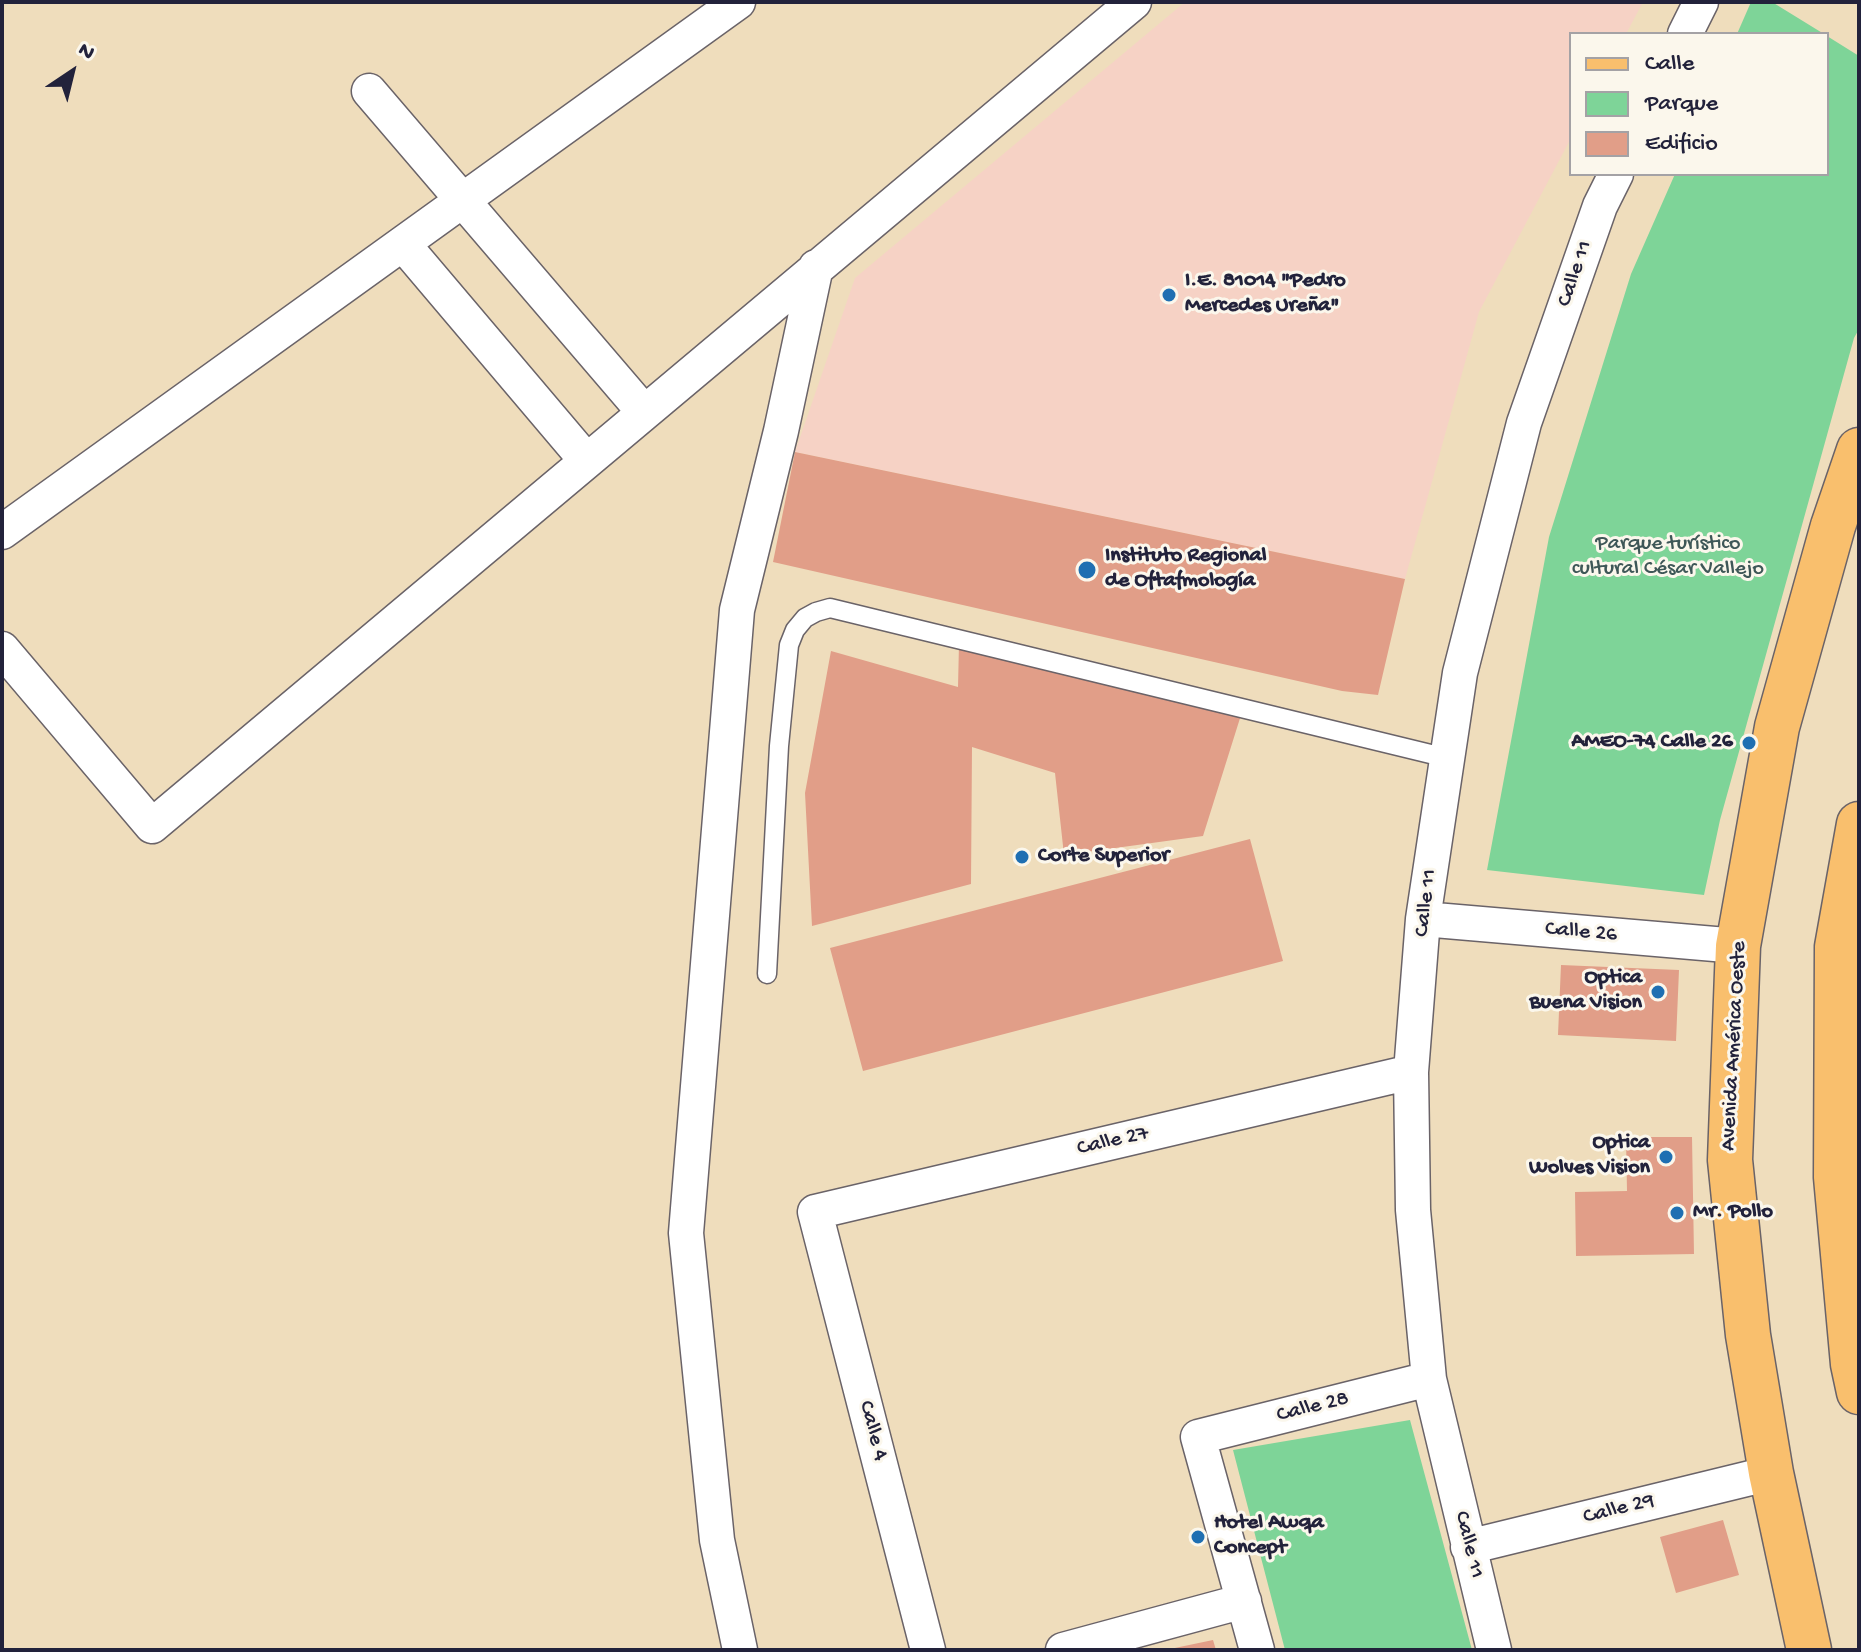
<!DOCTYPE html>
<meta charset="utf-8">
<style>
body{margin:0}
#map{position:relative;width:1861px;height:1652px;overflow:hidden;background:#efddbc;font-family:"Gochi Hand",sans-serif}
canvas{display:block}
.frame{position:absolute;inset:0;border:4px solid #22223b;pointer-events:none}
.legend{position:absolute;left:1569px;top:32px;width:260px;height:144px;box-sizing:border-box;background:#fbf7ec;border:2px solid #a4a2a5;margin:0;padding:10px 14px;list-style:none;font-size:24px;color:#22223b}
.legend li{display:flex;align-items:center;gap:16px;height:40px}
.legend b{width:40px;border:2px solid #a4a2a5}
.north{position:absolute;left:32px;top:32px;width:80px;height:80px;-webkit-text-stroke:6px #fbf7ec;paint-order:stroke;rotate:35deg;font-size:22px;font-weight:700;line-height:32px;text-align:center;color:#22223b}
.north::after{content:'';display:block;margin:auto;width:28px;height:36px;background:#22223b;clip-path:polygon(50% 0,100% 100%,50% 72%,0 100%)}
</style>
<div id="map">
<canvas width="1861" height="1652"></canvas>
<div class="frame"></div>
<ul class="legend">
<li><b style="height:10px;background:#f9bf6d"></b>Calle</li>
<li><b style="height:22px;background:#7ed498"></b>Parque</li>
<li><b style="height:22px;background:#e19e88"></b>Edificio</li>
</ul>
<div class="north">N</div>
</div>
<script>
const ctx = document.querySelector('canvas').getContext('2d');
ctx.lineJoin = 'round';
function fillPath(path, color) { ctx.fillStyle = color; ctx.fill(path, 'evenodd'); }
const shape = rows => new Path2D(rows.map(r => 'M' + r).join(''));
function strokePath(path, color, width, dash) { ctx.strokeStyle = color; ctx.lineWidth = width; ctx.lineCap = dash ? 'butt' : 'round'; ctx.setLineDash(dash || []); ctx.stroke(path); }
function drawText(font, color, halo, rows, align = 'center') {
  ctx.font = font + ' "Gochi Hand",sans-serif'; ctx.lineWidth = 6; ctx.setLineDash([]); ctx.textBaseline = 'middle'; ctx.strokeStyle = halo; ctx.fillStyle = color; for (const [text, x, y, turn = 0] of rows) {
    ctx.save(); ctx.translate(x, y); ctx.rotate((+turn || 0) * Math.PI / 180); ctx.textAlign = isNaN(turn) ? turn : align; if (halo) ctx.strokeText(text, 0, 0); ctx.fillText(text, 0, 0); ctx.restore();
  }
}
fillPath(shape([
 [1185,2,1643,2,1626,34,1571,34,1571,138,1479,312,1405,579,795,452,855,278]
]), '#f6d2c5');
fillPath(shape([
 [1751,2,1772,2,1824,34,1737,34],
 [1827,36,1859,56,1859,329,1854,338,1720,820,1704,895,1487,870,1549,537,1631,274,1675,174,1827,174],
 [1410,1420,1472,1650,1285,1650,1233,1450]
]), '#7ed498');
fillPath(shape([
 [795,452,1405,579,1378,695,1342,691,773,562],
 [959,644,1241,715,1203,836,1064,855,1055,773,972,747,971,884,812,926,805,793,831,651,958,687],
 [1250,839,1283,961,863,1071,830,948],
 [1561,965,1679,970,1676,1041,1558,1035],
 [1626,1137,1692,1137,1694,1254,1576,1256,1575,1192,1627,1191],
 [1723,1520,1739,1575,1676,1593,1660,1537],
 [1213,1640,1216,1650,1170,1650,1170,1649]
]), '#e19e88');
const service = shape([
 [767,974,779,746,789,645,795,630,805,618,816,612,830,608,1447,758]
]);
const minor = shape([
 [1685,34,1701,2],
 [369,91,644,412],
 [403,244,586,460],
 [2,532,738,2],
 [2,649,152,826,1134,2],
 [1423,919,1738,946],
 [1468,1547,1771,1473],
 [740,1650,717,1540,686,1233,737,610,781,431,816,267],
 [928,1650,815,1212,1411,1072],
 [1063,1650,1244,1601],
 [1257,1650,1198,1437,1429,1379],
 [1494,1650,1429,1379,1413,1210,1411,1072,1423,919,1460,673,1524,423,1600,206,1616,174]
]);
const primary = shape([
 [1859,824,1837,947,1836,1177,1853,1364,1859,1392],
 [1809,1650,1771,1473,1748,1335,1730,1160,1738,946,1777,727,1833,526,1859,450]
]);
strokePath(service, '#6a6368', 21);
strokePath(minor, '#6a6368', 37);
strokePath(primary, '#6a6368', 47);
strokePath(service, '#fff', 18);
strokePath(minor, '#fff', 34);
strokePath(primary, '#f9bf6d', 44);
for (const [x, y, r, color] of [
 [1169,295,8,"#1f6fb2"],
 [1087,570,10,"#1f6fb2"],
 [1749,743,8,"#1f6fb2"],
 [1022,857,8,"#1f6fb2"],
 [1658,992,8,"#1f6fb2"],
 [1666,1157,8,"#1f6fb2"],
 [1677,1213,8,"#1f6fb2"],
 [1198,1537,8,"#1f6fb2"]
]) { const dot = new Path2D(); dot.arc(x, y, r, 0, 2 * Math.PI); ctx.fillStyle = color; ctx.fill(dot); strokePath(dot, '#fbf7ec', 3); }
drawText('22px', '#22223b', '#fbf7ec', [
 ["Calle 11",1576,274,-71],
 ["Calle 11",1427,903,-83],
 ["Calle 26",1581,933,5],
 ["Avenida América Oeste",1735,1046,-87],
 ["Calle 27",1113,1142,-13],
 ["Calle 28",1313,1408,-14],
 ["Calle 4",872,1431,75],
 ["Calle 29",1619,1510,-14],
 ["Calle 11",1468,1545,76]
]);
drawText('bold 22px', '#22223b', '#fbf7ec', [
 ["I.E. 81014 \"Pedro",1185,282],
 ["Mercedes Ureña\"",1185,307],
 ["Instituto Regional",1105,557],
 ["de Oftafmología",1105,582],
 ["AMEO-74 Calle 26",1733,743,"right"],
 ["Corte Superior",1038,857],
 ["Optica",1642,979,"right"],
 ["Buena Vision",1642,1004,"right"],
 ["Optica",1650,1144,"right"],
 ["Wolves Vision",1650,1169,"right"],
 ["Mr. Pollo",1693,1213],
 ["Hotel Awqa",1214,1524],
 ["Concept",1214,1549]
], 'left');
drawText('22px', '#3e5757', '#fbf7ec', [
 ["Parque turístico",1668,545],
 ["cultural César Vallejo",1668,570]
]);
</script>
